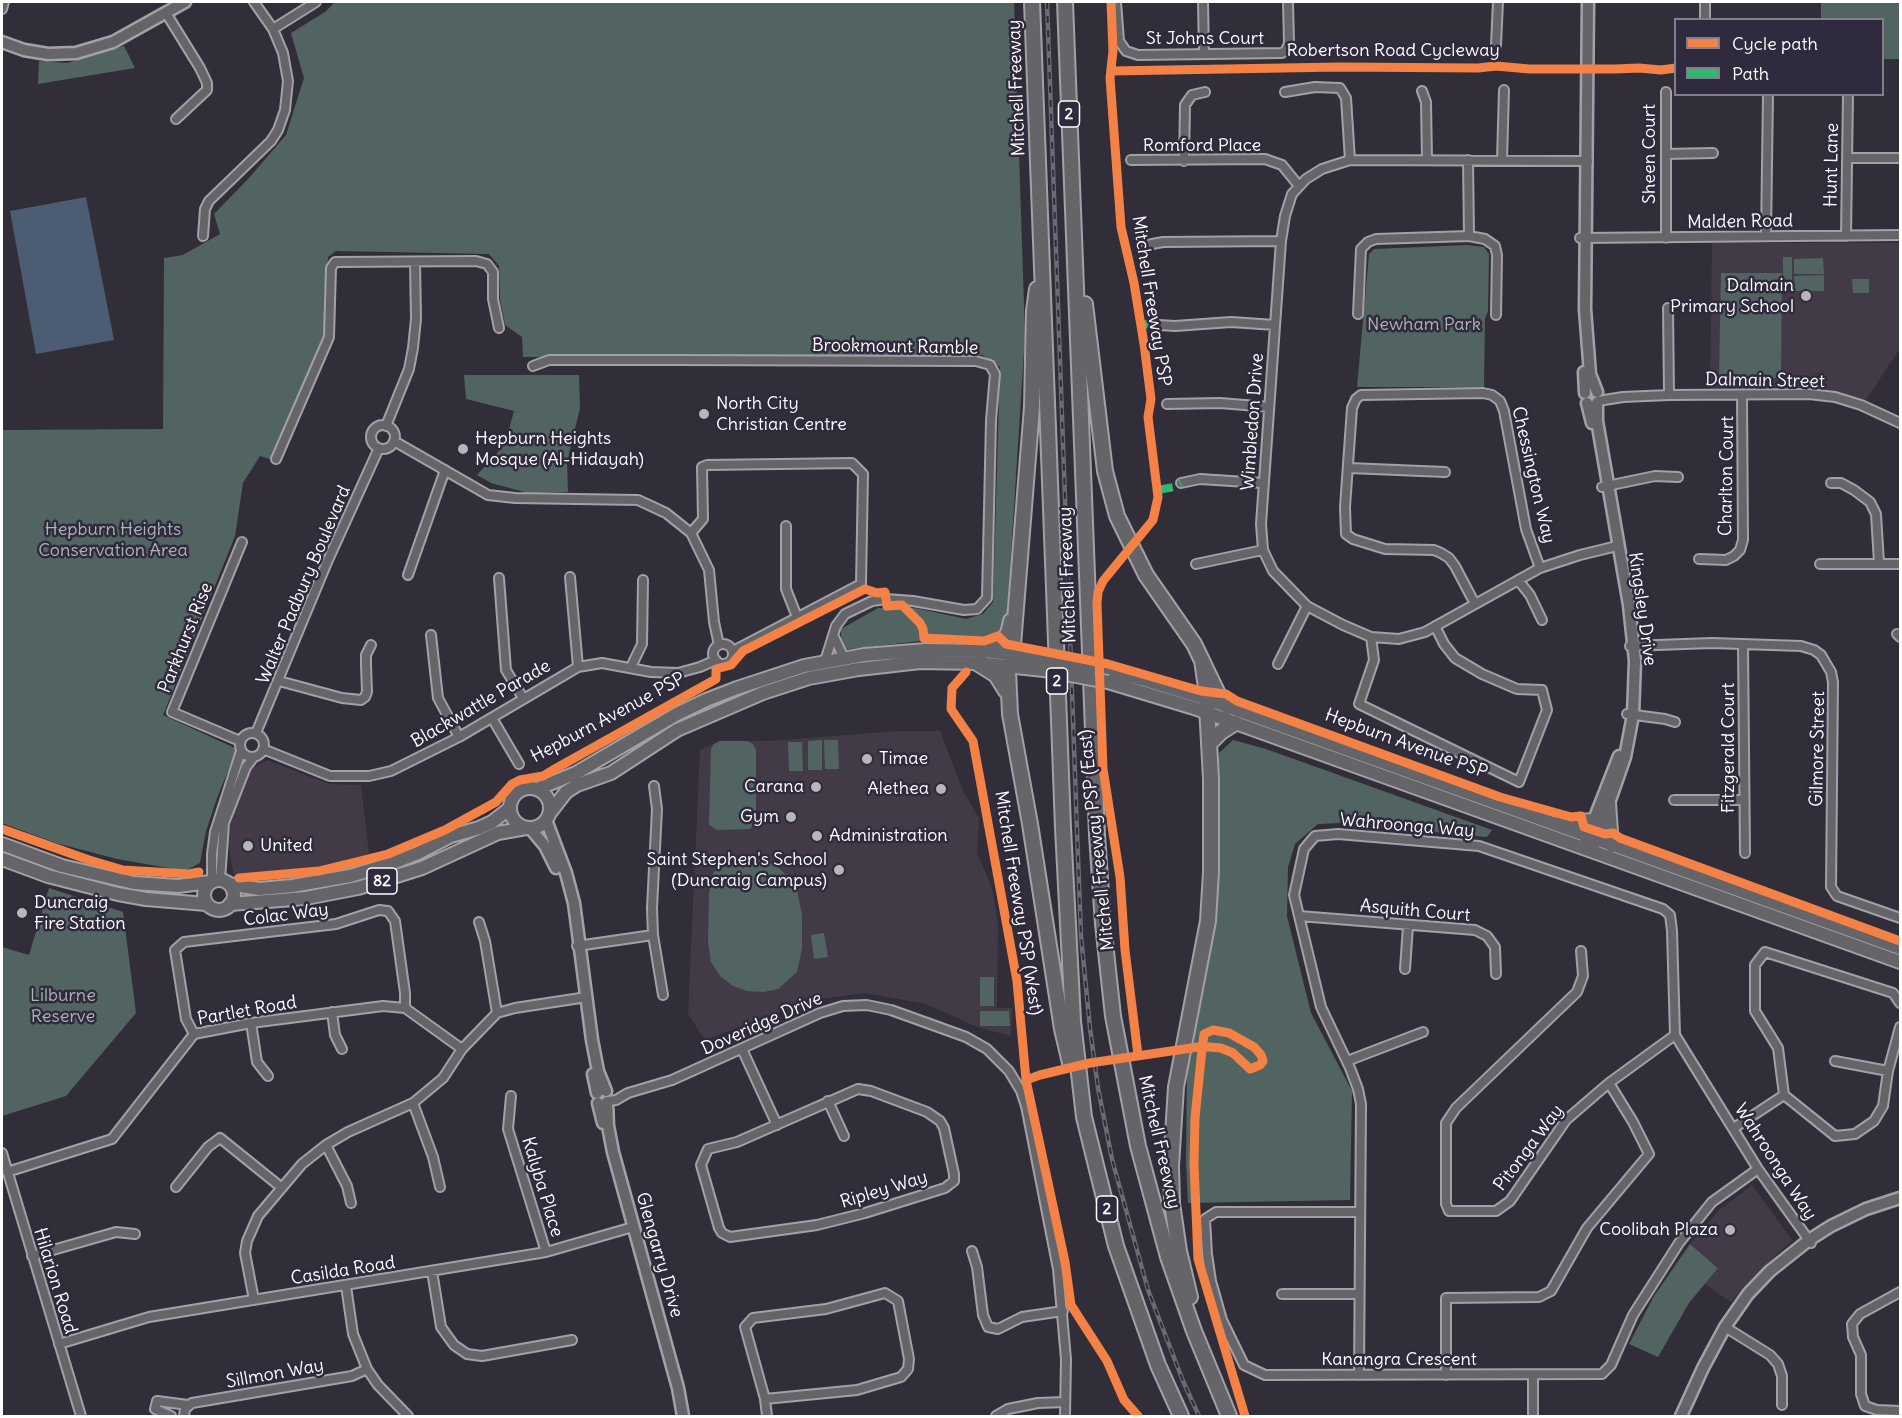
<!DOCTYPE html>
<style>
body{margin:0}
#map{position:relative;width:1902px;height:1418px;overflow:hidden;background:#312e39;font-family:Delius,sans-serif}
canvas{display:block}
.frame{position:absolute;inset:0;border:3px solid #fff;pointer-events:none}
.legend{position:absolute;left:1674px;top:18px;width:210px;height:78px;box-sizing:border-box;background:#2f2a3d;border:2px solid #827f8b;margin:0;padding:8px 10px;list-style:none;font-size:18px;color:#fff}
.legend li{display:flex;align-items:center;gap:12px;height:30px}
.legend b{width:30px;border:2px solid #827f8b}
</style>
<div id="map">
<canvas width="1902" height="1418"></canvas>
<div class="frame"></div>
<ul class="legend">
<li><b style="height:8px;background:#f48246"></b>Cycle path</li>
<li><b style="height:8px;background:#33b770"></b>Path</li>
</ul>
</div>
<script>
const ctx = document.querySelector('canvas').getContext('2d');
ctx.lineJoin = 'round';
function fillPath(path, color) { ctx.fillStyle = color; ctx.fill(path, 'evenodd'); }
const shape = rows => new Path2D(rows.map(r => 'M' + r).join(''));
function strokePath(path, color, width, dash) { ctx.strokeStyle = color; ctx.lineWidth = width; ctx.lineCap = dash ? 'butt' : 'round'; ctx.setLineDash(dash || []); ctx.stroke(path); }
function drawText(font, color, halo, rows, align = 'center') {
  ctx.font = font + ' Delius,sans-serif'; ctx.lineWidth = 5; ctx.setLineDash([]); ctx.textBaseline = 'middle'; ctx.strokeStyle = halo; ctx.fillStyle = color; for (const [text, x, y, turn = 0] of rows) {
    ctx.save(); ctx.translate(x, y); ctx.rotate((+turn || 0) * Math.PI / 180); ctx.textAlign = isNaN(turn) ? turn : align; if (halo) ctx.strokeText(text, 0, 0); ctx.fillText(text, 0, 0); ctx.restore();
  }
}
fillPath(shape([
 [1712,243,1900,243,1900,348,1866,400,1830,390,1795,387,1710,388],
 [898,731,940,731,963,791,979,818,977,853,992,888,998,924,997,1008,1012,1008,1011,1036,977,1027,926,1004,865,993,811,1000,705,1040,688,1014,700,750,720,741,770,741],
 [267,760,329,784,361,785,369,854,305,870,234,876,227,837,236,805,251,769],
 [1752,1185,1792,1240,1749,1281,1731,1302,1705,1284,1718,1267,1690,1244,1718,1211]
]), '#423b47');
fillPath(shape([
 [335,2,1014,2,1025,335,1007,616,997,636,985,644,921,641,841,650,841,629,878,608,915,608,966,619,983,614,993,602,1000,367,982,355,523,357,522,337,505,325,500,299,499,266,489,254,336,251,328,257,324,338,270,459,260,456,243,483,235,536,163,715,237,749,217,798,206,831,200,863,185,871,117,859,56,843,2,823,2,430,163,429,164,258,183,255,220,234,214,214,249,178,286,135,304,78,291,33,325,12],
 [1821,2,1900,2,1900,59,1883,59,1882,20,1821,19],
 [124,46,135,68,38,84,39,61,67,63],
 [1468,245,1484,247,1489,254,1488,311,1485,319,1484,387,1357,387,1369,254,1374,249],
 [1783,257,1792,257,1792,282,1783,282],
 [1823,258,1824,274,1794,274,1794,259],
 [1721,273,1782,273,1781,378,1719,378],
 [1824,275,1824,291,1795,291,1794,276],
 [1852,279,1869,279,1869,293,1853,293],
 [464,375,579,375,580,408,567,462,568,492,528,493,491,483,477,475,505,444,514,411,466,399],
 [822,740,822,770,808,770,808,741],
 [824,740,838,740,839,769,825,769],
 [1233,740,1266,749,1492,830,1487,837,1341,823,1318,824,1295,844,1288,867,1287,916,1311,1013,1352,1091,1350,1200,1188,1203,1186,1163,1187,1067,1216,908,1220,871,1219,753],
 [720,741,747,741,753,744,756,750,756,821,750,829,717,830,709,825,711,749,714,744],
 [788,742,802,742,803,771,789,771],
 [752,859,768,861,777,866,786,875,797,890,802,915,802,948,797,972,778,989,764,992,747,991,733,986,720,976,711,962,708,941,709,897,710,881,714,872,721,864],
 [49,888,123,912,136,1013,66,1096,2,1116,2,947,29,955],
 [824,933,828,957,814,959,811,935],
 [980,977,994,977,994,1006,980,1006],
 [980,1011,1009,1011,1010,1026,980,1026],
 [1690,1244,1718,1268,1689,1303,1658,1357,1629,1344,1654,1296]
]), '#526462');
fillPath(shape([
 [86,197,114,340,36,354,10,211]
]), '#4b5c73');
const street = shape([
 [1116,2,1119,41,1126,51,1138,55,1282,53,1286,50,1289,43,1288,2],
 [1203,2,1204,54],
 [2,9,4,2],
 [166,13,200,68,207,83,207,90,176,119],
 [1705,20,1705,2],
 [273,29,316,2],
 [1496,45,1498,2],
 [1422,91,1426,102,1427,160],
 [1285,92,1315,87,1340,88,1346,98,1350,160],
 [1666,154,1713,153],
 [1848,158,1900,158],
 [1131,160,1265,159,1282,165,1299,186],
 [1468,160,1469,236],
 [1502,160,1504,90],
 [1184,161,1185,105,1192,95,1205,92],
 [1588,161,1350,160,1322,169,1306,179,1292,194,1285,216,1281,241,1261,524,1263,550,1273,571,1307,606,1343,625,1371,637,1399,639,1425,632,1540,568,1580,555,1617,546],
 [203,236,205,209,209,201,271,141,278,130,285,110,288,81,283,53,273,29,254,2],
 [1766,236,1768,94],
 [1846,236,1848,94],
 [1580,238,1900,235],
 [1666,238,1666,92],
 [1147,245,1163,242,1281,241],
 [1668,308,1669,395],
 [1358,314,1361,249,1368,242,1376,239,1469,236,1485,239,1495,246,1497,255,1496,315],
 [1159,325,1175,326,1231,322,1275,325],
 [533,366,549,360,673,360,976,361,990,365,995,374,991,420,987,598,977,609,964,610,913,601,886,599,872,601,845,614,836,626,825,661],
 [1598,401,1623,397,1669,395,1809,394,1835,397,1861,405,1900,423],
 [1167,404,1220,403,1269,407],
 '371 437a12 12 0 1 1 24 0a12 12 0 1 1-24 0Z',
 [386,426,409,369,413,348,416,319,415,262],
 [394,441,488,495,515,498,638,500,666,513,691,533],
 [276,459,329,337,331,268,335,262,476,261,487,264,493,272,493,299,499,328],
 [1349,468,1445,472],
 [1181,483,1200,479,1262,483],
 [1831,483,1841,483,1854,490,1870,502,1876,514,1879,563],
 [1602,487,1655,476,1678,477],
 [786,526,786,589,797,617],
 [1699,559,1726,560,1734,556,1740,550,1743,540,1742,395],
 [1196,564,1263,550],
 [1820,564,1900,564],
 [408,575,445,470],
 [570,577,578,667],
 [499,578,506,670,523,698],
 [1518,580,1530,595,1542,620],
 [1475,604,1455,566,1449,558,1441,553,1434,550,1385,549,1353,539,1346,534,1345,507,1352,408,1356,399,1361,395,1483,393,1492,395,1500,401,1504,411,1526,529,1540,568],
 [1897,634,1900,637],
 [431,635,438,698,459,737],
 [834,637,844,658],
 [1371,637,1374,660,1359,704,1519,782,1547,710,1542,690,1517,689,1482,674,1455,658,1444,644,1435,626],
 [1743,644,1745,853],
 '713 654a10 10 0 1 1 20 0a10 10 0 1 1-20 0Z',
 [719,645,714,622,709,570,691,533,703,519,702,467,707,465,852,463,863,474,861,584,733,651],
 [1630,646,1712,643,1801,646,1814,650,1821,655,1831,672,1833,682,1831,887,1837,896,1900,918],
 [1278,664,1307,606],
 [631,667,642,644,643,580],
 [279,681,342,698,361,700,365,697,367,692,366,664,366,655,371,645],
 [1627,714,1665,719,1675,722],
 [492,718,519,764],
 '240 745a12 12 0 1 1 24 0a12 12 0 1 1-24 0Z',
 [256,733,328,560,379,448],
 [240,741,172,712,242,542],
 [263,749,330,776,369,776,391,771,459,737,578,667,602,663,651,672,678,673,700,667,716,660],
 [1674,800,1744,800],
 [220,880,224,823,246,767,254,757],
 [212,881,212,854,215,832,241,751],
 [1299,916,1475,930,1487,936,1495,947,1496,974],
 [479,922,485,941,497,1013],
 [653,935,663,995],
 [577,946,653,935,652,908,657,809,654,786],
 [1581,951,1583,976,1577,992,1456,1108,1446,1123,1446,1204,1449,1211,1496,1211,1510,1201,1566,1120,1609,1083,1675,1035],
 [1405,969,1408,926],
 [1900,1003,1893,993,1765,952,1755,965,1755,1011,1778,1048,1784,1095,1835,1136,1855,1134,1874,1121,1883,1106,1888,1071,1900,1027],
 [332,1012,335,1035,342,1049],
 [251,1023,257,1062,268,1076],
 [194,1034,186,1019,175,950,184,942,336,924,379,910,388,911,395,921,405,993,405,1008],
 [742,1049,777,1125],
 [1347,1061,1423,1032],
 [1835,1061,1888,1071],
 [858,1089,871,1091,927,1112,940,1121,944,1128,954,1174,954,1181,950,1184,945,1188,865,1213,817,1225,730,1237,722,1233,719,1228,701,1165,708,1149,737,1142,858,1089],
 [511,1096,508,1129,546,1252],
 [608,1101,616,1100,628,1093,672,1080,820,1013,843,1006,867,1005,891,1010,966,1037,987,1049,1009,1071,1021,1091,1026,1106,1058,1269,1066,1359,1065,1416],
 [828,1101,844,1136],
 [413,1103,433,1157,440,1187],
 [1734,1128,1784,1095],
 [326,1145,347,1186,351,1203],
 [2,1153,81,1416],
 [7,1172,112,1139,194,1034,251,1023,383,1006,405,1008,462,1049],
 [176,1187,208,1147,220,1138,282,1188],
 [1359,1212,1216,1212,1205,1219,1207,1254,1211,1281,1222,1320,1244,1365,1265,1375,1602,1374,1611,1365,1633,1315,1679,1243,1712,1202,1758,1169],
 [972,1251,977,1267,983,1315,988,1327,998,1329,1022,1317,1063,1311],
 [32,1256,116,1232,135,1234],
 [432,1271,441,1327,454,1345,467,1354,482,1356,572,1340],
 [346,1286,353,1334,367,1369,378,1385,408,1416],
 [1900,1292,1860,1314,1852,1324,1853,1337,1861,1355,1861,1394,1865,1406,1877,1410,1900,1411],
 [1282,1294,1359,1294],
 [254,1300,245,1253,247,1241,258,1216,302,1164,326,1145,348,1132,413,1103,443,1078,462,1049,497,1013,515,1008,587,997],
 [1725,1327,1770,1355,1778,1364,1782,1376,1782,1405],
 [59,1344,149,1317,546,1252,633,1227],
 [1359,1375,1361,1104,1358,1089,1350,1068,1321,1007,1294,895,1304,849,1315,836,1338,834,1479,846,1663,909,1670,915,1672,931,1675,1035,1758,1169,1811,1243],
 [1446,1375,1446,1298,1539,1297,1551,1291,1587,1228,1649,1154,1633,1122,1609,1083],
 [1533,1375,1533,1416],
 [765,1399,857,1390,901,1377,908,1369,909,1359,898,1301,885,1293,826,1309,753,1318,745,1327,765,1399,767,1416],
 [171,1416,155,1409,157,1401,188,1405],
 [184,1416,185,1409,192,1403,352,1376,367,1369],
 [996,1416,1008,1409,1038,1403,1065,1402]
]);
const secondary = shape([
 [1588,2,1585,309,1590,374,1597,392],
 [2,42,24,50,48,54,76,53,113,42,185,2],
 [1584,372,1585,393],
 [1587,403,1592,423],
 [546,820,566,873,574,903,592,1040,598,1071,606,1091],
 [530,828,545,846,556,868],
 [1594,846,1625,757,1633,715,1635,661,1629,605,1597,421,1597,403],
 [1583,848,1619,756],
 [593,1074,597,1093],
 [607,1102,608,1126,613,1152,678,1388,683,1416],
 [598,1103,603,1123],
 [1681,1416,1703,1368,1725,1327,1748,1294,1770,1271,1809,1240,1831,1226,1866,1209,1900,1198]
]);
const primary = shape([
 [1094,667,1145,680,1207,699,1900,948],
 [1108,682,1194,708,1900,962],
 '510 808a20 20 0 1 1 40 0a20 20 0 1 1-40 0Z',
 [537,789,576,773,677,714,706,700,737,688,804,666,864,655,926,650,984,651,1043,658],
 [1609,803,1612,846],
 [549,814,566,792,577,785,611,773,677,730,763,693,809,678,859,669,920,662,977,663,1044,670],
 [1559,822,1595,820],
 [2,844,62,866,134,883,178,886,210,882],
 [2,859,48,876,118,894,146,899,206,904],
 '204 895a15 15 0 1 1 30 0a15 15 0 1 1-30 0Z',
 [229,884,259,889,292,886,350,876,390,864,418,853,451,836,479,828,492,822,510,808],
 [230,904,306,898,358,888,422,868,498,833,526,828]
]);
const highway = shape([
 [1032,2,1063,828,1073,1021,1084,1117,1116,1246,1158,1365,1181,1416],
 [1065,2,1097,835,1103,924,1113,1016,1138,1146,1168,1257,1194,1331,1229,1416],
 [1085,304,1105,471,1117,516,1146,575,1194,644,1218,694,1228,707],
 [984,651,1002,640,1008,634,1011,621],
 [1026,656,1013,661,1008,671,1010,714,1030,824,1062,1029,1070,1063],
 [977,663,996,675,1006,691],
 [1029,667,1017,658,1013,645,1032,407,1034,311,1037,289],
 [1209,744,1221,732,1235,723],
 [1190,1297,1179,1251,1172,1203,1171,1166,1176,1087,1208,921,1211,872,1211,779,1206,688,1202,660]
]);
strokePath(street, '#a2a1a6', 12);
strokePath(secondary, '#a2a1a6', 15);
strokePath(primary, '#a2a1a6', 16);
strokePath(highway, '#a2a1a6', 18);
strokePath(street, '#656469', 8);
strokePath(secondary, '#656469', 10);
strokePath(primary, '#656469', 12);
strokePath(highway, '#656469', 14);
const rail = shape([
 [1047,2,1077,830,1081,936,1090,1028,1098,1088,1112,1159,1148,1290,1183,1381,1199,1416]
]);
strokePath(rail, '#6d6b71', 4.5);
strokePath(rail, '#2f2a3d', 2, [7]);
const primaryBridge = shape([
 [1043,658,1094,667],
 [1044,670,1108,682]
]);
strokePath(primaryBridge, '#a2a1a6', 16, []);
strokePath(primaryBridge, '#656469', 12);
strokePath(shape([
 [1140,324,1159,325],
 [1158,490,1174,487,1181,483]
]), '#33b770', 8, [15, 8]);
strokePath(shape([
 [1111,2,1113,51,1110,78,1121,227,1134,283,1144,344,1151,399,1148,417,1158,497,1153,520,1103,581,1098,592,1097,604,1103,769,1120,877,1125,950,1138,1055],
 [1111,71,1340,67,1478,68,1496,66,1529,69,1615,69,1639,68,1661,70,1676,68],
 [966,672,952,688,951,709,973,741,1017,981,1026,1080,1065,1262,1071,1305,1107,1361,1124,1400,1138,1416],
 [2,829,89,860,123,870,189,874,199,872],
 [239,878,319,871,388,854,445,830,496,802,512,784,520,780,543,776,553,770,716,679,716,669,731,665,743,651,865,589,877,593,885,592,887,606,902,605,920,623,923,629,924,638,984,641,998,636,1006,644,1108,664,1201,691,1226,694,1237,701,1500,797,1571,817,1581,816,1584,827,1605,834,1613,833,1620,838,1900,941],
 [1026,1080,1040,1075,1090,1063,1198,1047,1209,1047,1221,1048,1233,1053,1250,1069,1260,1065,1263,1061,1261,1055,1254,1047,1229,1033,1213,1030,1204,1034,1201,1059,1195,1118,1194,1164,1198,1259,1245,1416]
]), '#f48246', 9);
for (const [x, y, r, color] of [
 [1806,296,6,"#b7b6ba"],
 [704,414,6,"#b7b6ba"],
 [463,449,6,"#b7b6ba"],
 [867,759,6,"#b7b6ba"],
 [816,787,6,"#b7b6ba"],
 [941,789,6,"#b7b6ba"],
 [791,817,6,"#b7b6ba"],
 [817,836,6,"#b7b6ba"],
 [248,846,6,"#b7b6ba"],
 [839,870,6,"#b7b6ba"],
 [22,913,6,"#b7b6ba"],
 [1730,1230,6,"#b7b6ba"]
]) { const dot = new Path2D(); dot.arc(x, y, r, 0, 2 * Math.PI); ctx.fillStyle = color; ctx.fill(dot); strokePath(dot, '#2f2a3d', 2); }
for (const [x, y, w] of [
 [1069,114,21],
 [1057,681,21],
 [382,881,30],
 [1107,1209,21]
]) { const box = new Path2D(); box.roundRect(x - w / 2, y - 13, w, 26, 4.5); ctx.fillStyle = '#2f2a3d'; ctx.fill(box); strokePath(box, '#fff', 1.5); }
drawText('bold 16px', '#fff', null, [
 ["2",1069,114],
 ["2",1057,681],
 ["82",382,881],
 ["2",1107,1209]
]);
drawText('18px', '#fff', '#2f2a3d', [
 ["St Johns Court",1205,39],
 ["Robertson Road Cycleway",1393,51],
 ["Mitchell Freeway",1017,88,-92],
 ["Romford Place",1202,146],
 ["Sheen Court",1650,154,-90],
 ["Hunt Lane",1832,165,-89],
 ["Malden Road",1740,222,-1],
 ["Mitchell Freeway PSP",1151,301,81],
 ["Brookmount Ramble",895,347,1],
 ["Dalmain Street",1765,381,1],
 ["Wimbledon Drive",1253,422,-86],
 ["Chessington Way",1533,475,77],
 ["Charlton Court",1727,476,-89],
 ["Mitchell Freeway",1068,575,-92],
 ["Walter Padbury Boulevard",304,585,-67],
 ["Kingsley Drive",1642,609,82],
 ["Parkhurst Rise",186,638,-68],
 ["Blackwattle Parade",481,704,-30],
 ["Hepburn Avenue PSP",608,718,-28],
 ["Hepburn Avenue PSP",1406,744,20],
 ["Fitzgerald Court",1729,748,-90],
 ["Gilmore Street",1818,749,-89],
 ["Wahroonga Way",1407,826,5],
 ["Mitchell Freeway PSP (East)",1097,840,-96],
 ["Mitchell Freeway PSP (West)",1018,903,81],
 ["Asquith Court",1415,911,5],
 ["Colac Way",286,915,-7],
 ["Partlet Road",247,1011,-10],
 ["Doveridge Drive",762,1024,-24],
 ["Mitchell Freeway",1159,1142,77],
 ["Pitonga Way",1529,1148,-53],
 ["Wahroonga Way",1775,1162,57],
 ["Kalyba Place",542,1187,73],
 ["Ripley Way",884,1190,-17],
 ["Glengarry Drive",659,1255,74],
 ["Casilda Road",343,1271,-9],
 ["Hilarion Road",55,1281,73],
 ["Kanangra Crescent",1399,1360],
 ["Sillmon Way",275,1374,-10]
]);
drawText('18px', '#fff', '#2f2a3d', [
 ["Dalmain",1794,286],
 ["Primary School",1794,307],
 ["North City",716,404,"left"],
 ["Christian Centre",716,425,"left"],
 ["Hepburn Heights",475,439,"left"],
 ["Mosque (Al-Hidayah)",475,460,"left"],
 ["Timae",879,759,"left"],
 ["Carana",804,787],
 ["Alethea",929,789],
 ["Gym",779,817],
 ["Administration",829,836,"left"],
 ["United",260,846,"left"],
 ["Saint Stephen's School",827,860],
 ["(Duncraig Campus)",827,881],
 ["Duncraig",34,903,"left"],
 ["Fire Station",34,924,"left"],
 ["Coolibah Plaza",1718,1230]
], 'right');
drawText('18px', '#abb6b4', '#2f2a3d', [
 ["Newham Park",1424,325],
 ["Hepburn Heights",113,530],
 ["Conservation Area",113,551],
 ["Lilburne",63,996],
 ["Reserve",63,1017]
]);
</script>
